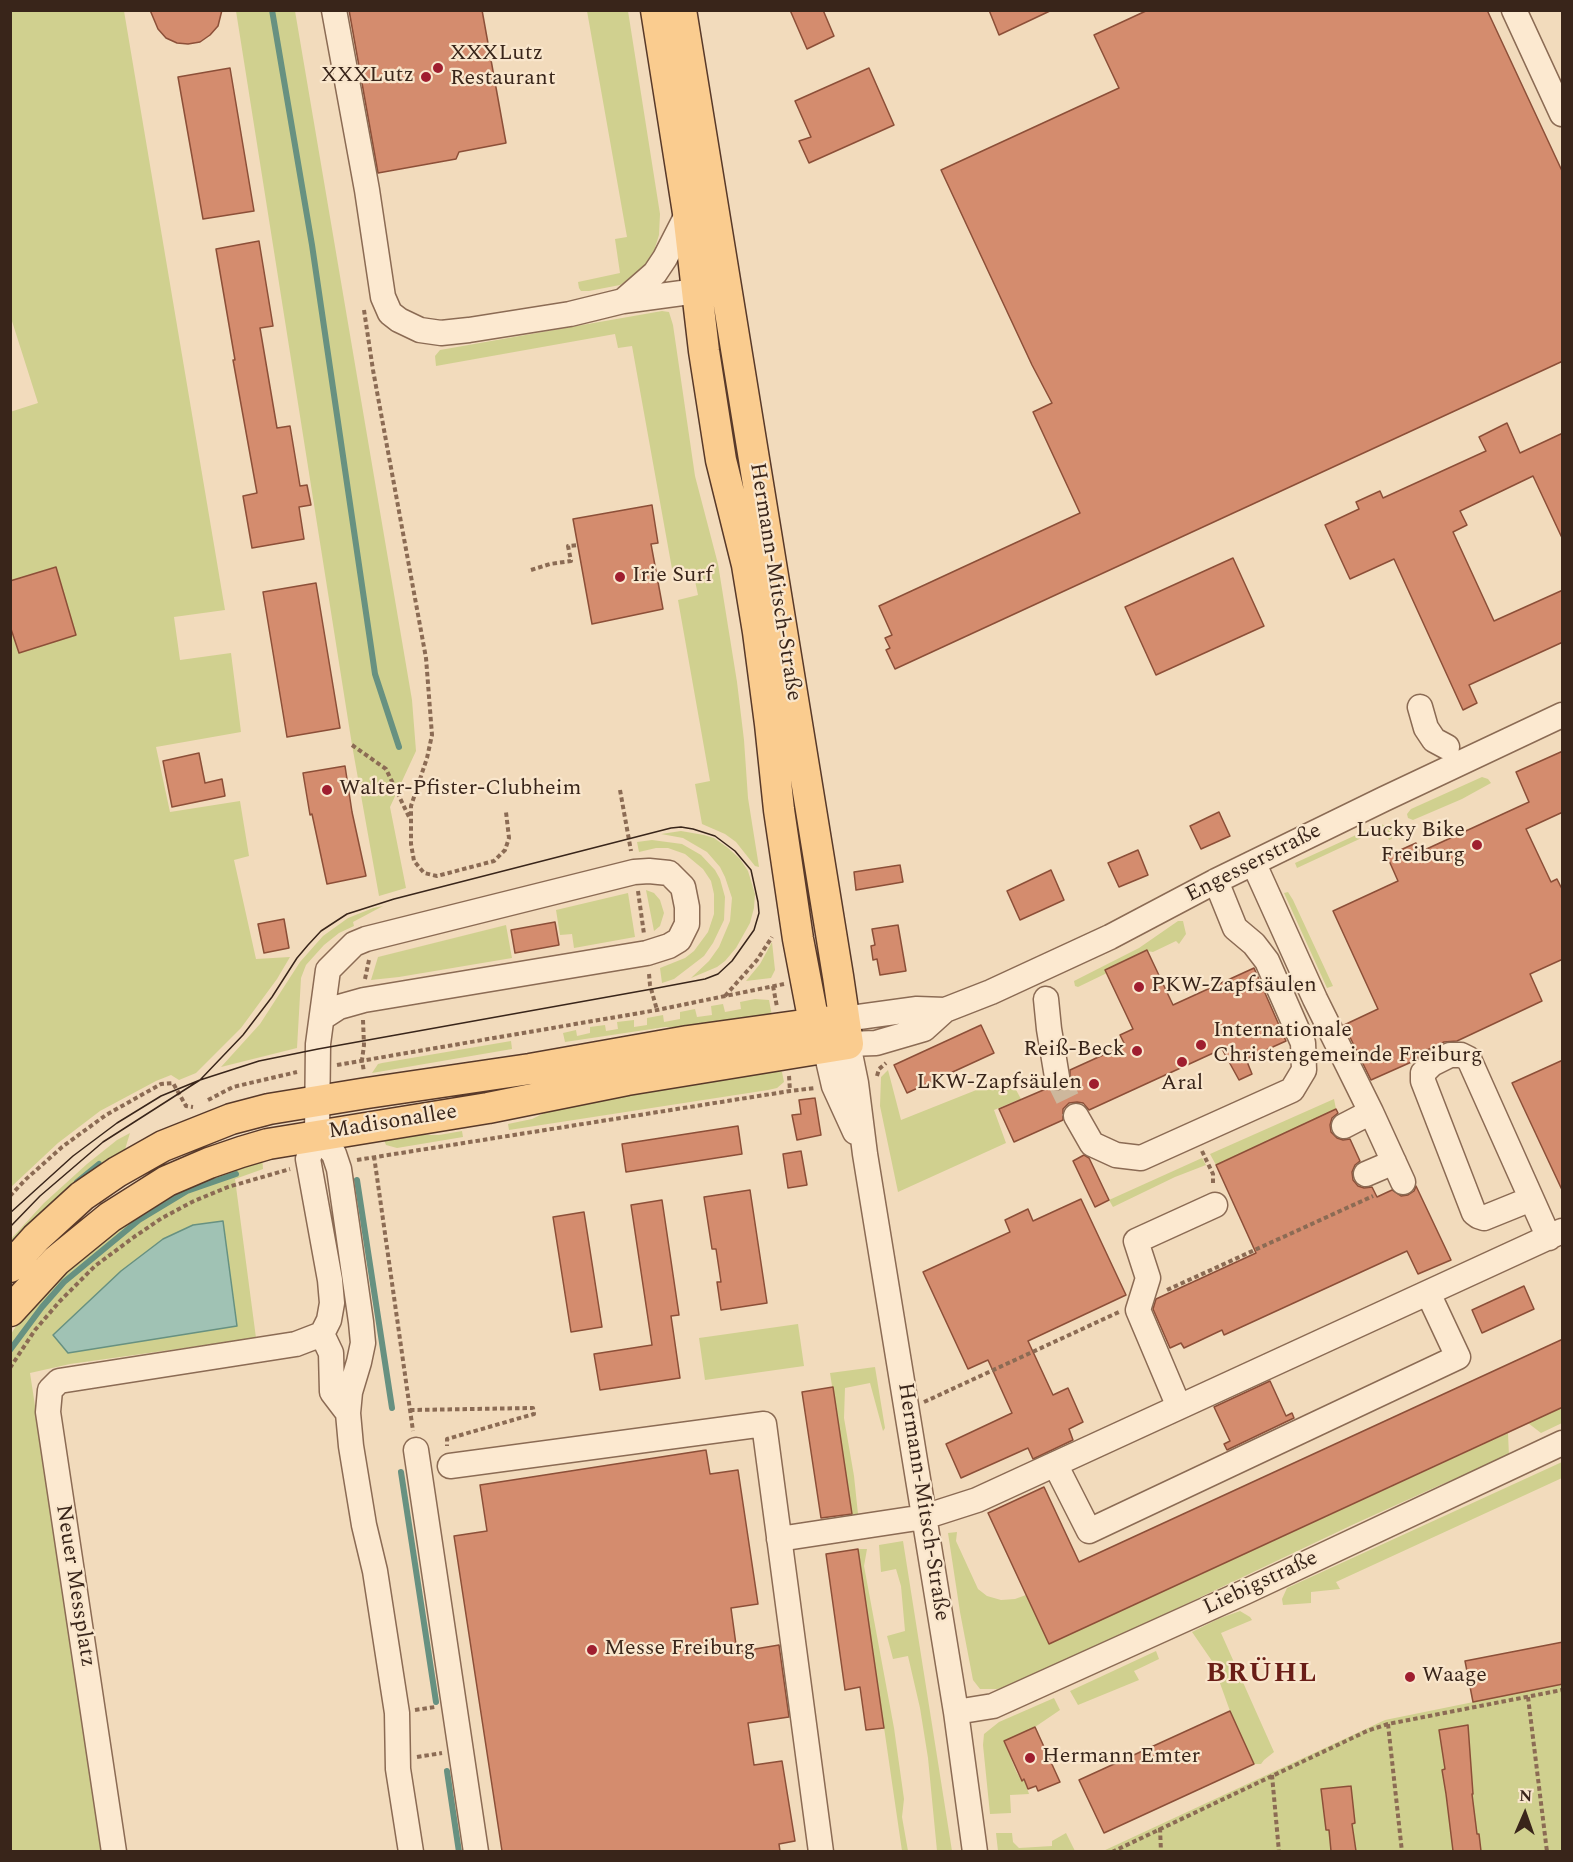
<!DOCTYPE html>
<meta charset="utf-8">
<style>
body{margin:0}
#map{position:relative;width:1573px;height:1862px;overflow:hidden;background:#f2dbbc;font-family:Spectral,serif}
canvas{display:block}
.frame{position:absolute;inset:0;border:12px solid #39251a;pointer-events:none}
.north{position:absolute;left:1495px;top:1784px;width:60px;height:60px;-webkit-text-stroke:4px #f9e6cc;paint-order:stroke;rotate:2deg;font-size:16px;font-weight:700;line-height:24px;text-align:center;color:#39251a}
.north::after{content:'';display:block;margin:auto;width:21px;height:27px;background:#39251a;clip-path:polygon(50% 0,100% 100%,50% 72%,0 100%)}
</style>
<div id="map">
<canvas width="1573" height="1862"></canvas>
<div class="frame"></div>
<div class="north">N</div>
</div>
<script>
const ctx = document.querySelector('canvas').getContext('2d');
ctx.lineJoin = 'round';
function fillPath(path, color) { ctx.fillStyle = color; ctx.fill(path, 'evenodd'); }
const shape = rows => new Path2D(rows.map(r => 'M' + r).join(''));
function strokePath(path, color, width, dash) { ctx.strokeStyle = color; ctx.lineWidth = width; ctx.lineCap = dash ? 'butt' : 'round'; ctx.setLineDash(dash || []); ctx.stroke(path); }
function drawText(font, color, halo, rows, align = 'center') {
  ctx.font = font + ' Spectral,serif'; ctx.lineWidth = 4.5; ctx.setLineDash([]); ctx.textBaseline = 'middle'; ctx.strokeStyle = halo; ctx.fillStyle = color; for (const [text, x, y, turn = 0] of rows) {
    ctx.save(); ctx.translate(x, y); ctx.rotate((+turn || 0) * Math.PI / 180); ctx.textAlign = isNaN(turn) ? turn : align; if (halo) ctx.strokeText(text, 0, 0); ctx.fillText(text, 0, 0); ctx.restore();
  }
}
fillPath(shape([
 [11,11,124,11,225,610,174,617,180,660,231,653,241,732,156,747,170,812,240,801,249,856,234,860,256,959,290,957,277,979,241,1028,196,1073,179,1080,171,1075,156,1081,100,1111,58,1143,11,1187,10,412,38,403,11,318],
 [236,11,295,11,412,700,416,751,390,807,406,888,379,896,352,745],
 [587,11,628,11,660,214,659,235,654,251,644,266,632,278,620,285,589,291,581,291,579,288,578,282,620,273,615,239,627,237],
 [662,311,669,312,673,325,695,476,718,564,737,682,744,740,748,798,759,867,755,866,736,842,725,834,702,824,695,784,710,781,678,600,698,595,694,576,674,580,632,346,618,348,615,334,436,366,435,356,440,350],
 [1482,777,1488,779,1491,783,1462,799,1413,820,1408,818,1407,814,1411,809],
 [1380,824,1387,826,1392,835,1392,839,1389,840,1384,829,1381,829,1297,868,1295,863],
 [681,831,704,835,714,838,728,848,740,859,748,871,755,894,754,908,750,923,736,948,725,961,717,967,691,978,709,961,719,947,730,921,732,898,725,877,720,867,707,852,683,838,661,834],
 [652,840,682,844,701,855,715,870,720,879,725,897,724,920,713,943,704,956,674,979,662,983,660,968,685,958,694,951,708,932,714,914,714,894,711,881,703,869,685,854,668,848,656,848,639,852,637,842],
 [646,890,654,893,660,900,664,913,660,926,654,931],
 [1288,892,1293,900,1333,986,1327,988,1284,893],
 [628,893,635,937,574,948,572,934,560,935,556,910],
 [383,906,353,922,354,926,339,933,324,945,306,965,301,978,297,1048,221,1067,260,1024,300,962,323,936,348,918,373,908],
 [1178,921,1183,921,1186,934,1179,944,1176,941,1153,952,1147,951,1107,973,1078,987,1075,986,1074,981,1139,948],
 [506,925,512,958,399,977,371,980,378,957],
 [772,942,775,970,771,978,746,981,760,964],
 [755,999,769,1000,772,1016,695,1029,665,1027,565,1042,563,1033,576,1030,577,1036,590,1033,590,1027,605,1025,606,1031,618,1029,617,1022,634,1020,634,1027,647,1025,647,1018,663,1015,664,1022,680,1019,680,1012,695,1009,697,1017,712,1015,711,1006,723,1004,725,1012,741,1009,740,1002],
 [511,1041,512,1049,372,1073,378,1064,382,1063],
 [888,1070,901,1120,1009,1077,1021,1099,994,1110,1006,1143,898,1192,880,1106,881,1077],
 [779,1071,782,1072,784,1082,777,1088,768,1090,509,1130,508,1124,532,1119,563,1104],
 [1334,1099,1336,1109,1216,1165,1210,1154],
 [462,1131,463,1137,397,1148,386,1145,382,1135,439,1135],
 [130,1133,123,1156,11,1251,10,1240,44,1203,87,1164,117,1140],
 [262,1156,263,1169,235,1179,256,1338,70,1364,30,1373,103,1851,11,1852,11,1334,20,1320,56,1279,148,1204],
 [1202,1158,1206,1165,1175,1177,1113,1207,1109,1200],
 [798,1324,804,1366,705,1380,699,1338],
 [875,1367,885,1428,883,1431,870,1383,845,1388,844,1418,854,1476,858,1514,852,1516,830,1373],
 [1562,1407,1562,1423,1541,1433,1528,1423],
 [1508,1433,1509,1456,1438,1486,1352,1525,1121,1635,1008,1687,997,1689,980,1689,973,1680,960,1612,948,1533,957,1532,956,1541,978,1589,987,1596,1001,1600,1015,1599,1026,1595,1049,1644],
 [1562,1462,1562,1478,1336,1582,1340,1589,1311,1592,1311,1603,1283,1605,1282,1599,1287,1588],
 [903,1541,952,1851,937,1851,928,1758,920,1708,908,1656,893,1659,887,1636,905,1631,901,1586,896,1569,881,1572,879,1545],
 [858,1549,867,1549,864,1566,894,1728,904,1799,902,1817,908,1851,902,1851],
 [1240,1611,1250,1617,1252,1620,1221,1633,1274,1752,1264,1760,1261,1764,1254,1764,1230,1711,1212,1661,1192,1632,1218,1619],
 [1156,1651,1159,1659,1134,1671,1139,1680,1078,1705,1070,1691],
 [1562,1684,1562,1851,1101,1852,1385,1720],
 [1054,1698,1060,1710,1035,1727,1004,1741,1016,1771,1021,1780,1024,1779,1029,1794,1010,1795,1011,1813,990,1814,983,1745,984,1734,999,1722],
 [996,1833,1012,1833,1013,1842,1019,1848,1052,1846,1052,1841,1066,1833,1075,1851,998,1851]
]), '#d0d08f');
const water = shape([
 [223,1221,237,1326,68,1353,53,1335,121,1271,163,1239,193,1225,223,1221]
]);
fillPath(water, '#a0c2b4');
strokePath(water, '#679181', 1.5);
strokePath(shape([
 [272,10,312,245,375,674,399,747],
 [357,1180,392,1408],
 [77,1182,99,1164],
 [10,1350,42,1307,64,1282,139,1220,187,1191,236,1174],
 [401,1472,436,1702],
 [447,1771,459,1852]
]), '#679181', 6);
const building = shape([
 [150,10,222,10,218,26,210,35,200,42,188,44,177,43,166,38,158,29,150,10],
 [349,10,482,10,506,143,459,152,456,159,378,173,349,10],
 [790,10,823,10,834,36,807,49,790,10],
 [989,10,1052,10,999,35,989,10],
 [1148,10,1487,10,1563,173,1563,361,895,669,886,650,890,648,885,638,892,635,879,606,1080,513,1033,412,1052,403,1032,365,941,170,1119,88,1094,35,1148,10],
 [230,68,254,211,203,219,178,77,230,68],
 [869,68,894,125,809,163,799,141,811,137,795,101,869,68],
 [259,241,273,326,260,328,277,428,290,426,300,486,307,485,311,505,299,507,304,539,252,548,243,496,257,493,233,360,235,360,216,249,259,241],
 [1507,423,1520,453,1563,433,1563,540,1533,476,1460,511,1467,525,1453,532,1494,621,1563,590,1563,642,1469,685,1477,703,1463,710,1394,559,1350,579,1325,525,1359,509,1356,502,1380,491,1383,498,1486,451,1479,437,1507,423],
 [652,505,658,543,651,544,663,609,592,624,573,519,652,505],
 [1233,558,1264,626,1156,675,1125,607,1233,558],
 [56,567,76,635,19,653,10,626,10,581,56,567],
 [316,583,340,728,287,737,263,592,316,583],
 [1563,751,1563,812,1526,829,1551,882,1557,879,1563,891,1563,959,1530,974,1542,1001,1457,1041,1444,1042,1425,1051,1416,1060,1371,1080,1344,1025,1378,1009,1333,911,1398,881,1387,856,1416,843,1420,852,1529,802,1516,772,1563,751],
 [199,753,205,783,222,779,225,796,172,807,163,761,199,753],
 [345,766,352,812,366,876,327,884,312,814,310,815,303,773,345,766],
 [1219,812,1230,836,1201,849,1190,826,1219,812],
 [1138,850,1148,875,1119,887,1108,863,1138,850],
 [900,865,903,882,856,890,854,872,900,865],
 [1051,870,1064,900,1020,920,1007,891,1051,870],
 [284,919,289,948,264,953,258,924,284,919],
 [555,922,559,945,515,953,511,930,555,922],
 [898,925,906,971,880,975,877,959,873,960,871,946,875,945,872,929,898,925],
 [1147,950,1173,1005,1254,968,1286,1041,1246,1059,1252,1074,1239,1080,1222,1049,1089,1110,1083,1103,1077,1102,1069,1103,1063,1109,1063,1120,1014,1142,999,1109,1048,1088,1053,1090,1059,1091,1066,1088,1070,1081,1070,1070,1125,1045,1120,1035,1133,1029,1105,970,1147,950],
 [981,1025,994,1053,907,1093,894,1065,981,1025],
 [1563,1060,1563,1192,1512,1083,1563,1060],
 [815,1098,821,1135,797,1140,792,1115,801,1114,799,1100,815,1098],
 [1336,1109,1338,1113,1332,1118,1330,1125,1331,1132,1337,1138,1343,1140,1350,1139,1360,1161,1355,1165,1352,1172,1353,1180,1358,1186,1364,1188,1372,1187,1377,1197,1392,1190,1401,1196,1408,1195,1414,1191,1416,1186,1451,1260,1418,1274,1407,1251,1224,1335,1222,1330,1184,1348,1181,1343,1170,1348,1153,1309,1156,1299,1256,1253,1216,1165,1336,1109],
 [738,1126,742,1154,626,1172,622,1144,738,1126],
 [801,1151,807,1185,788,1188,783,1154,801,1151],
 [1084,1155,1089,1158,1109,1200,1095,1207,1073,1161,1084,1155],
 [750,1190,767,1303,721,1310,717,1282,721,1282,716,1249,712,1249,704,1197,750,1190],
 [1081,1199,1126,1295,1028,1341,1053,1395,1068,1388,1083,1422,1069,1429,1073,1440,1033,1459,1028,1448,961,1478,946,1444,1012,1413,988,1360,968,1369,923,1272,1010,1232,1005,1220,1028,1209,1033,1221,1081,1199],
 [662,1200,679,1315,671,1316,680,1378,600,1390,594,1354,652,1345,631,1205,662,1200],
 [584,1212,602,1327,571,1332,553,1217,584,1212],
 [1524,1286,1534,1309,1482,1333,1472,1310,1524,1286],
 [1563,1339,1563,1407,1049,1644,988,1513,1044,1487,1079,1562,1563,1339],
 [1270,1381,1286,1416,1292,1413,1294,1418,1227,1450,1224,1444,1230,1441,1214,1407,1270,1381],
 [833,1387,852,1514,821,1518,802,1392,833,1387],
 [706,1450,710,1474,738,1470,758,1604,731,1608,737,1652,779,1645,789,1717,748,1723,754,1765,782,1761,795,1841,779,1844,780,1851,502,1851,454,1536,487,1531,480,1485,706,1450],
 [858,1549,884,1728,866,1730,860,1687,845,1690,826,1554,858,1549],
 [1563,1642,1563,1684,1473,1702,1465,1661,1563,1642],
 [1230,1711,1254,1764,1104,1833,1079,1780,1230,1711],
 [1468,1725,1473,1794,1472,1794,1477,1834,1479,1834,1481,1851,1453,1851,1446,1794,1442,1770,1445,1769,1439,1730,1468,1725],
 [1035,1727,1060,1782,1038,1791,1036,1786,1028,1789,1024,1779,1022,1781,1004,1741,1035,1727],
 [1351,1786,1355,1823,1352,1824,1356,1851,1331,1851,1329,1830,1326,1830,1321,1789,1351,1786]
]);
fillPath(building, '#d48c6e');
strokePath(building, '#8c4f38', 1.5);
strokePath(shape([
 [1057,1077,1076,1116]
]), '#cdb79c', 24, [24, 12]);
const minor = shape([
 [334,10,367,190,383,297,390,313,399,320,420,330,441,333,469,330,570,314,623,301,697,291],
 [1514,10,1562,114],
 [623,301,655,273,665,258,688,213],
 [1420,707,1426,728,1434,740,1447,747],
 [1254,864,1315,999,1371,1112,1403,1182],
 [1046,999,1049,1029,1057,1077],
 [945,1010,924,1029,876,1043,848,1044,856,1083,865,1154,956,1712,975,1852],
 [844,1019,917,1009,945,1010,991,992,1110,937,1216,881,1384,799,1562,715],
 [825,1047,834,1086,855,1132],
 [1076,1116,1092,1144,1116,1155,1141,1158,1292,1090,1304,1070,1303,1043,1267,961,1254,944,1235,928,1216,881],
 [1344,1126,1371,1112],
 [317,1135,334,1154,339,1169,361,1322,363,1343,359,1362,350,1392,348,1413,351,1446,364,1525,375,1571,397,1713,398,1769,411,1852],
 [1366,1174,1394,1162],
 [1531,1199,1484,1218,1478,1216,1474,1213,1423,1081,1423,1073,1432,1064,1450,1055,1461,1055,1469,1059,1549,1238],
 [322,1334,331,1353,332,1392,348,1413],
 [1179,1407,1138,1310,1148,1278,1136,1241,1215,1205],
 [416,1450,476,1852],
 [1055,1464,1089,1531,1458,1357,1428,1293],
 [450,1466,764,1424,821,1852],
 [779,1539,924,1517,977,1500,1562,1231],
 [956,1712,993,1706,1245,1592,1562,1443],
 [114,1852,48,1412,50,1390,59,1381,296,1344,322,1334,329,1320,332,1303,330,1280,308,1159,317,1135,318,1044,328,970,354,944,366,939,634,872,649,871,669,873,683,887,687,907,687,924,679,940,669,946,647,953,364,1000,339,1007,322,1018]
]);
const major = shape([
 [656,10,688,213,704,351,721,460,747,565,758,632,770,724,779,810,798,939,814,1023,825,1047],
 [10,1267,36,1238,82,1196,117,1172,163,1146,231,1119,269,1109,367,1093,530,1069,688,1041,832,1021],
 [10,1311,56,1261,110,1217,167,1181,209,1163,241,1152,268,1144,488,1108,627,1080,848,1044,838,976,681,10]
]);
strokePath(minor, '#8b6b54', 27);
strokePath(major, '#583929', 33);
strokePath(shape([
 [364,310,373,370,426,658,432,735,427,758,411,806,411,844,414,861,424,873,437,876,494,861,505,850,509,838,506,812],
 [531,570,550,564,571,561,568,546,578,545],
 [352,745,386,769,410,819],
 [620,790,631,851],
 [638,891,644,934],
 [649,974,650,985,657,1010],
 [365,979,369,960],
 [773,986,777,1007],
 [725,996,757,960,772,937],
 [363,1020,364,1045,362,1060,364,1072],
 [337,1065,657,1010,784,984],
 [789,1076,790,1091],
 [877,1076,879,1069,886,1063],
 [208,1100,233,1087,297,1072],
 [1202,1151,1213,1174,1213,1186],
 [374,1156,413,1431],
 [357,1160,790,1091,815,1088],
 [10,1196,25,1180,62,1147,106,1115,161,1084,173,1083,186,1106,193,1107],
 [1167,1290,1373,1196],
 [10,1368,35,1330,60,1301,95,1266,134,1237,162,1218,194,1201,228,1187,290,1169],
 [924,1402,1119,1312],
 [410,1410,533,1408,534,1414,447,1439,447,1446],
 [1528,1697,1547,1852],
 [415,1710,435,1707],
 [1388,1724,1402,1852],
 [417,1757,442,1753],
 [1272,1775,1279,1852],
 [1160,1828,1161,1852],
 [1112,1852,1367,1731,1388,1724,1562,1690]
]), '#8b6b54', 4, [4.5, 3]);
strokePath(minor, '#fce9d0', 24);
strokePath(major, '#facc8f', 30);
strokePath(shape([
 [10,1213,73,1156,117,1123,161,1096,200,1080,259,1061,318,1049,652,989,705,979,718,974,732,961,754,930,759,913,758,902,751,870,735,851,715,836,693,829,681,827,671,828,394,899,347,914,321,931,308,945,297,958,272,997,243,1035,200,1080,103,1142,40,1196,10,1227]
]), '#39251a', 1.5);
for (const [x, y, r, color] of [
 [438,68,6,"#9f1e2f"],
 [426,77,6,"#9f1e2f"],
 [620,577,6,"#9f1e2f"],
 [327,790,6,"#9f1e2f"],
 [1477,845,6,"#9f1e2f"],
 [1139,987,6,"#9f1e2f"],
 [1201,1045,6,"#9f1e2f"],
 [1137,1051,6,"#9f1e2f"],
 [1182,1062,6,"#9f1e2f"],
 [1094,1084,6,"#9f1e2f"],
 [592,1650,6,"#9f1e2f"],
 [1410,1677,6,"#9f1e2f"],
 [1030,1758,6,"#9f1e2f"]
]) { const dot = new Path2D(); dot.arc(x, y, r, 0, 2 * Math.PI); ctx.fillStyle = color; ctx.fill(dot); strokePath(dot, '#f9e6cc', 2); }
drawText('22px', '#39251a', '#f9e6cc', [
 ["XXXLutz",450,55],
 ["Restaurant",450,80],
 ["XXXLutz",414,77,"right"],
 ["Irie Surf",632,577],
 ["Walter-Pfister-Clubheim",339,790],
 ["Lucky Bike",1465,832,"right"],
 ["Freiburg",1465,857,"right"],
 ["PKW-Zapfsäulen",1151,987],
 ["Internationale",1213,1032],
 ["Christengemeinde Freiburg",1213,1057],
 ["Reiß-Beck",1125,1051,"right"],
 ["LKW-Zapfsäulen",1082,1084,"right"],
 ["Aral",1182,1085,"center"],
 ["Messe Freiburg",604,1650],
 ["Waage",1422,1677],
 ["Hermann Emter",1042,1758]
], 'left');
drawText('22px', '#39251a', '#f9e6cc', [
 ["Hermann-Mitsch-Straße",774,582,81],
 ["Engesserstraße",1254,864,-27],
 ["Madisonallee",393,1123,-9],
 ["Hermann-Mitsch-Straße",922,1502,81],
 ["Liebigstraße",1261,1584,-25],
 ["Neuer Messplatz",74,1586,81]
]);
ctx.letterSpacing = '1.5px';
drawText('bold 28px', '#691d16', '#f9e6cc', [
 ["BRÜHL",1262,1676]
]);
ctx.letterSpacing = '0px';
</script>
